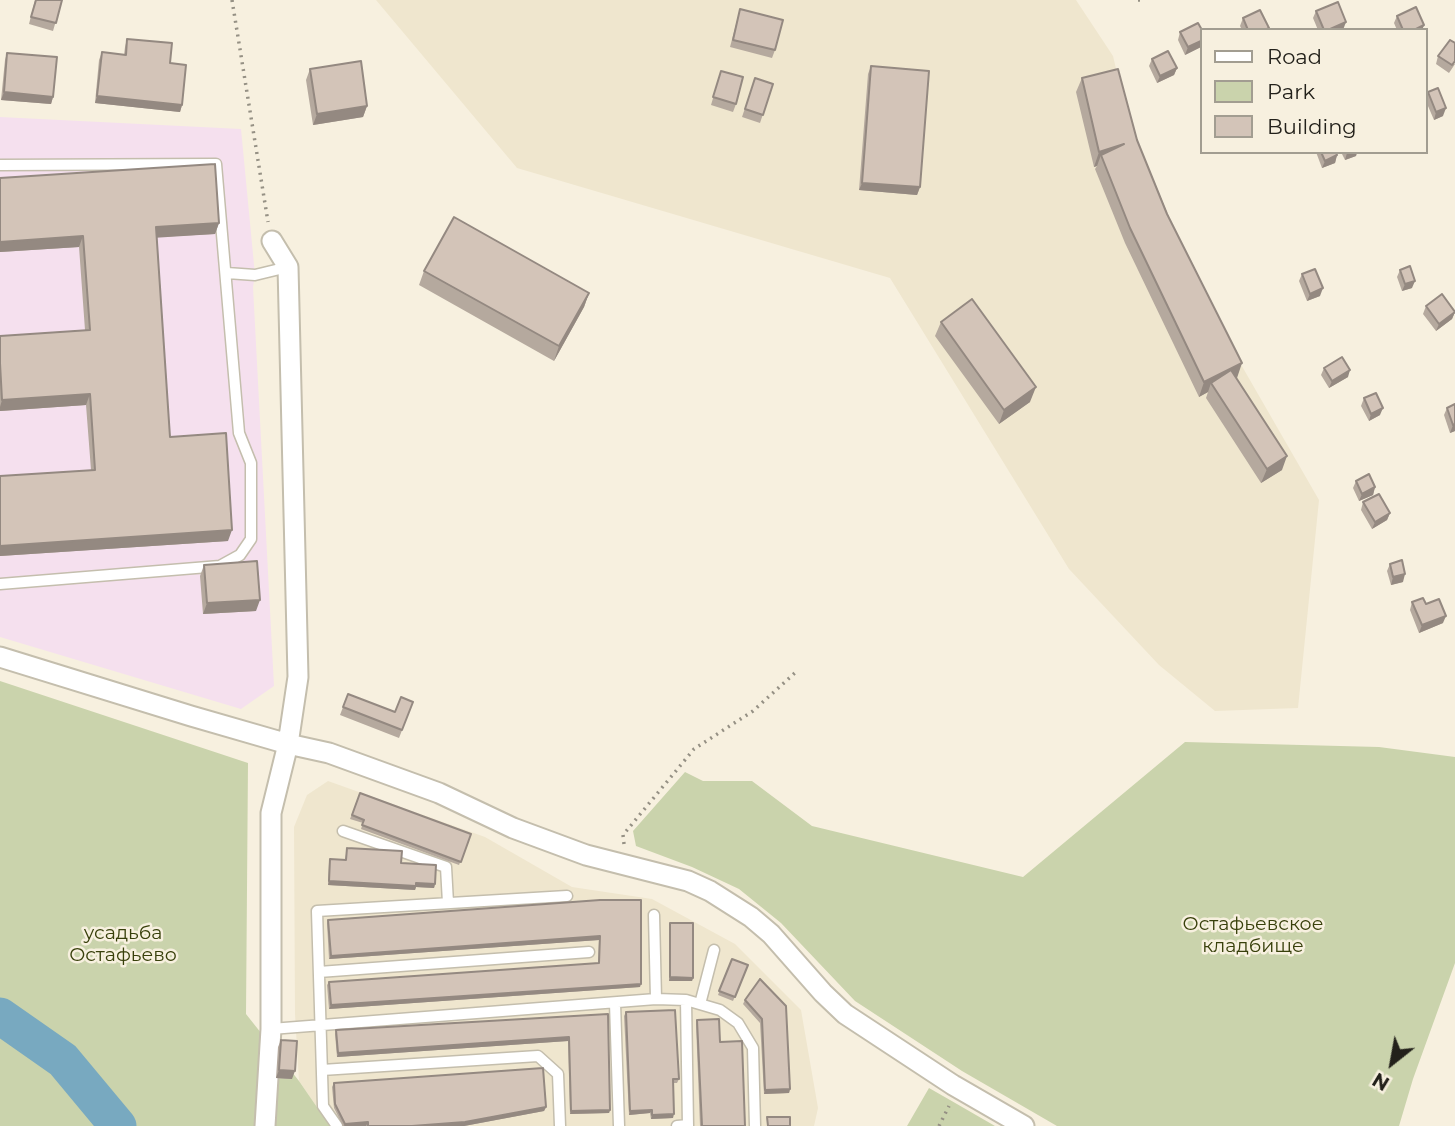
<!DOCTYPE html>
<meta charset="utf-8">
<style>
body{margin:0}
#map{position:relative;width:1455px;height:1126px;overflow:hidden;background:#f7f0df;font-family:Montserrat,sans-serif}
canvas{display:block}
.legend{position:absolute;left:1200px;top:28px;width:228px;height:126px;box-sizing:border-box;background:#f7f0df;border:2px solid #a29d91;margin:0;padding:9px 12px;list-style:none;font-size:21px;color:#23211b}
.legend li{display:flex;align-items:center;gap:14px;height:35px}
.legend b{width:35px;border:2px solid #a29d91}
.north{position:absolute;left:1357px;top:1028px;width:70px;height:70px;-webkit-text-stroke:5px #f7f0df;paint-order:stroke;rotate:211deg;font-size:19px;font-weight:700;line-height:28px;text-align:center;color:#23211b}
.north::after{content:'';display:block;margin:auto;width:24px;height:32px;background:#23211b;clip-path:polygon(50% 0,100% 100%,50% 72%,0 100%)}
</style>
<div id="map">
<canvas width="1455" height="1126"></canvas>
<ul class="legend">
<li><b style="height:9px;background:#fff"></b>Road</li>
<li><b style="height:19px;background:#cad3ac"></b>Park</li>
<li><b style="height:19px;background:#d3c4b8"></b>Building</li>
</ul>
<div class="north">N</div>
</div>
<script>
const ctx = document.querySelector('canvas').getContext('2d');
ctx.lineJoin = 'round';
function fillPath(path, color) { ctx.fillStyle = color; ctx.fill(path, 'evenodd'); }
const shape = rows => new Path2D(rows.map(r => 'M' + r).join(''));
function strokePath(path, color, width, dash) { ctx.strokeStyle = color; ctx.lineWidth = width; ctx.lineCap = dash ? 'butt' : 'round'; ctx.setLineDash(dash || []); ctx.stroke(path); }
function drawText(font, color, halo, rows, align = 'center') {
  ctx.font = font + ' Montserrat,sans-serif'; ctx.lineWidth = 5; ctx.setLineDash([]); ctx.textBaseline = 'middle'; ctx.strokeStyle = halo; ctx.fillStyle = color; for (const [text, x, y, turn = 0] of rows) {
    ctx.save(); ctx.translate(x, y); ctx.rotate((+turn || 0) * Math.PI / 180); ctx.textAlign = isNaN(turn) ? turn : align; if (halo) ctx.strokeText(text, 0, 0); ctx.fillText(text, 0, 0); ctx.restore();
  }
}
fillPath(shape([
 [376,0,1076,0,1113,56,1148,203,1319,500,1298,708,1215,711,1159,665,1069,569,890,278,517,168],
 [328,781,485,837,572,887,652,899,735,944,801,1010,818,1108,814,1126,330,1126,299,1081,295,1014,294,827,307,795]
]), '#efe6ce');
fillPath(shape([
 [0,117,241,129,255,275,253,287,274,686,241,709,0,637]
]), '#f5e0ee');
fillPath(shape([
 [0,681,248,763,246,1014,299,1081,330,1126,0,1126],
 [1185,742,1379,747,1455,757,1455,963,1413,1079,1399,1126,1057,1126,962,1071,855,1001,781,923,739,889,692,867,636,846,633,831,685,772,703,781,752,781,812,826,1023,877],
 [929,1088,950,1100,995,1126,907,1126]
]), '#cad3ac');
strokePath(shape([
 [0,1016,63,1060,118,1126]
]), '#78a9c0', 37);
const service = shape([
 [0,165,216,164,239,433,251,463,251,539,240,555,220,566,0,584],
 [227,273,255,275,288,267],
 [343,831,446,867,448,903],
 [654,915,656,999],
 [319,972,589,952],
 [686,1000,688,1126],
 [615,1003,619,1126],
 [700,1004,714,950],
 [271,1029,656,999,686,1000,720,1010,738,1023,753,1048,755,1126],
 [322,1070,538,1056,558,1074,560,1126],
 [337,1126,323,1106,317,911,567,896],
 [677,1126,688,1125]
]);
const minor = shape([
 [0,657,191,716,288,744,329,753,439,793,513,828,586,855,688,881,710,891,751,917,771,934,823,993,845,1014,953,1085,1024,1126],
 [265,1126,271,1029,271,813,288,744,298,677,288,267,272,241]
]);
strokePath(service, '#c4bead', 13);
strokePath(minor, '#c4bead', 23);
strokePath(shape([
 [232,0,268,222],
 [1138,0,1140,0],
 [624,844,623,835,694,749,753,711,797,671],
 [939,1126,949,1106]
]), '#959084', 3.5, [2, 5]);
strokePath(service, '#fff', 10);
strokePath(minor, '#fff', 19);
fillPath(shape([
 [35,0,62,0,53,31,29,24],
 [740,9,775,50,772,58,730,47],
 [1316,11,1344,29,1318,30,1313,18],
 [1397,16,1424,25,1422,30,1397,30,1394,23],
 [1243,18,1268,30,1242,30,1240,26],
 [1202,30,1201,47,1185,55,1178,40,1180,32],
 [127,39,182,105,180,112,95,103,99,60,102,52,124,55,125,47],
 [7,53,53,97,51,104,1,100,5,60],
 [1438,56,1455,64,1449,73,1436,64],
 [1152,59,1177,68,1174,75,1157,83,1149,66],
 [871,66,920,187,917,195,859,190,868,74],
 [310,69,367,106,363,117,313,125,306,80],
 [719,78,736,104,733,112,711,105],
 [755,78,773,84,760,123,742,117],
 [1082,78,1137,140,1236,378,1282,470,1261,483,1206,398,1208,392,1199,397,1125,243,1095,169,1097,166,1094,167,1076,92],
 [1428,92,1443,116,1434,120,1425,99],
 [1316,152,1336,152,1337,155,1335,163,1322,168],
 [1341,152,1357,152,1356,156,1345,160],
 [0,178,219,223,215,234,157,237,170,437,228,541,0,556,0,476,91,470,86,405,0,411,0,336,85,330,79,247,0,252],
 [1400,270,1412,288,1402,291,1397,277],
 [424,271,589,293,584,307,554,361,419,285],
 [1302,274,1320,296,1307,301,1299,281],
 [1426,306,1455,312,1452,319,1436,331,1423,314],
 [941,322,1030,402,999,424,935,336],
 [1324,368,1348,377,1329,388,1321,375],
 [1364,398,1380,415,1369,421,1361,406],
 [1455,404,1455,431,1450,433,1444,415,1447,408],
 [1356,481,1375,487,1373,495,1359,501,1353,488],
 [1363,502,1390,513,1387,520,1372,529,1361,510],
 [1390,564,1403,582,1391,585,1387,571],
 [204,565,256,611,203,614,200,576],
 [1412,602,1426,604,1443,623,1419,633,1410,610],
 [348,694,395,712,413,702,399,738,340,715],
 [360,793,471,834,459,865,361,829,363,823,350,819],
 [347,848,401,863,435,884,434,888,416,887,415,890,328,885,329,863,330,859,345,860],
 [600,900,640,987,329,1009,327,985,329,982,598,963,599,940,329,959,327,923,328,920],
 [670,923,693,978,692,981,669,981,669,927],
 [732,959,748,965,733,1001,718,995],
 [760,979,790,1089,789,1093,764,1094,760,1023,743,1004,745,1000],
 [626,1012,679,1079,677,1083,673,1083,673,1118,651,1119,650,1113,629,1115,624,1016],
 [608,1014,610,1110,609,1113,570,1114,568,1041,337,1057,335,1034,336,1030],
 [697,1020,720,1042,745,1126,700,1126,696,1024],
 [281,1040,292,1079,276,1078,278,1047],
 [334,1083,546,1107,544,1111,464,1126,343,1126,334,1108,332,1087]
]), '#b5a99e');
fillPath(shape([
 [1346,22,1343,30,1328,30],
 [1424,25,1422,30,1414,30],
 [1201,41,1201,47,1185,55,1188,47],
 [1177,68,1174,75,1157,83,1160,76],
 [4,92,53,97,51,104,1,100],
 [97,96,182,105,180,112,95,103],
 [367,106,363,117,313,125,317,114],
 [1446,108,1443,116,1434,120,1436,112],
 [1124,144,1101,155,1097,166,1094,167,1099,152],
 [1349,152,1357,152,1356,156,1345,160,1347,153],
 [1337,155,1335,163,1322,168,1325,161],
 [862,183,920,187,917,195,859,190],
 [219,223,215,234,152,238,156,227],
 [83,236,79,247,0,252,0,242],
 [1415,281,1412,288,1402,291,1405,284],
 [1323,288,1320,296,1307,301,1310,294],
 [589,293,584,307,554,361,559,346],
 [1455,312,1452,319,1436,331,1439,324],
 [1242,363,1237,378,1211,383,1208,392,1199,397,1204,382],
 [1350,370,1348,377,1329,388,1332,381],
 [1036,387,1030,402,999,424,1004,410],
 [90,394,86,405,0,411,0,407,2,400],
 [1383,408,1380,415,1369,421,1371,414],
 [1455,424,1455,431,1450,433,1453,425],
 [1287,456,1282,470,1261,483,1267,469],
 [1375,487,1373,495,1359,501,1362,494],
 [1390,513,1387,520,1372,529,1375,522],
 [232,530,228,541,0,556,0,546],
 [1405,574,1403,582,1391,585,1393,577],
 [260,600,256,611,203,614,207,603],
 [1446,616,1443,623,1419,633,1422,625],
 [329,881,416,883,435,884,434,888,416,887,415,890,328,885],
 [600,936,599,940,329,959,331,956],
 [670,977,693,978,692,981,669,981],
 [641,984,640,987,329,1009,331,1005],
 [569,1037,568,1041,337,1057,338,1053],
 [279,1070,295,1071,292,1079,276,1078],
 [790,1089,789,1093,764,1094,765,1090],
 [546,1107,544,1111,464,1126,412,1126],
 [610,1110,609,1113,570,1114,571,1111],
 [652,1110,650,1113,629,1115,630,1111],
 [674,1114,673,1118,651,1119,652,1115],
 [368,1122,366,1126,344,1126,345,1124]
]), '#948981');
const building = shape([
 [36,0,62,0,56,23,31,17,36,0],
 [1338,2,1346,22,1328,30,1324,30,1316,11,1338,2],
 [1416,7,1424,25,1414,30,1403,30,1397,16,1416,7],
 [740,9,783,20,775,50,733,40,740,9],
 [1260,10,1269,28,1265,30,1248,30,1243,18,1260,10],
 [1198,23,1202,30,1201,41,1188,47,1180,32,1198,23],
 [127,39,172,43,170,63,186,65,182,105,97,96,102,52,126,55,127,39],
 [1450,40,1455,43,1455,61,1452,65,1438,56,1450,40],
 [1168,51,1177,68,1160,76,1152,59,1168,51],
 [7,53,57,57,53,97,4,92,7,53],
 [361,61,367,106,317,114,310,69,361,61],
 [871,66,929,71,920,187,862,183,871,66],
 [1118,69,1137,140,1167,214,1242,363,1204,382,1130,228,1101,155,1124,144,1099,152,1082,78,1118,69],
 [721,71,743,77,736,104,713,97,721,71],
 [755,78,773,84,763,115,745,109,755,78],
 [1438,88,1446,108,1436,112,1428,92,1438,88],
 [1321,152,1336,152,1337,155,1325,161,1321,152],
 [215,164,219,223,156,227,170,437,226,433,232,530,0,546,0,476,95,470,90,394,2,400,0,363,0,336,90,330,83,236,0,242,0,178,215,164],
 [454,217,589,293,559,346,424,271,454,217],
 [1410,266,1415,281,1405,284,1400,270,1410,266],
 [1315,269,1323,288,1310,294,1302,274,1315,269],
 [1442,294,1455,312,1439,324,1426,306,1442,294],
 [972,299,1036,387,1004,410,941,322,972,299],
 [1342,357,1350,370,1332,381,1324,368,1342,357],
 [1231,370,1287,456,1267,469,1211,383,1231,370],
 [1376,393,1383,408,1371,414,1364,398,1376,393],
 [1455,404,1455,424,1453,425,1447,408,1455,404],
 [1369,474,1375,487,1362,494,1356,481,1369,474],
 [1379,494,1390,513,1375,522,1363,502,1379,494],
 [1402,560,1405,574,1393,577,1390,564,1402,560],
 [257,561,260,600,207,603,204,565,257,561],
 [1423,598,1426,604,1439,599,1446,616,1422,625,1412,602,1423,598],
 [348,694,395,712,401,697,413,702,402,730,343,707,348,694],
 [360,793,471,834,461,862,362,825,364,820,352,815,360,793],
 [347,848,402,851,401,863,436,865,435,884,416,883,416,886,329,881,330,859,346,860,347,848],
 [600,900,641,900,641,984,331,1005,329,982,599,963,600,936,331,956,328,920,600,900],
 [670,923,693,923,693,978,670,977,670,923],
 [732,959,748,965,735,997,719,991,732,959],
 [760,979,786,1006,790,1089,765,1090,762,1019,745,1000,760,979],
 [675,1010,679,1079,673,1079,674,1114,652,1115,652,1110,630,1111,626,1012,675,1010],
 [608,1014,610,1110,571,1111,569,1037,338,1053,336,1030,608,1014],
 [719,1019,720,1042,742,1041,745,1126,702,1126,697,1020,719,1019],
 [281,1040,297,1041,295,1071,279,1070,281,1040],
 [543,1068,546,1107,465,1122,412,1126,368,1126,368,1122,345,1124,335,1104,334,1083,543,1068],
 [767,1117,790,1117,790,1126,768,1126,767,1117]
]);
fillPath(building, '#d3c4b8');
strokePath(building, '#948981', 2);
drawText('19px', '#38400b', '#f7f0df', [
 ["Остафьевское",1253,924],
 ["кладбище",1253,946],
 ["усадьба",123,933],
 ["Остафьево",123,955]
]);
</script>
